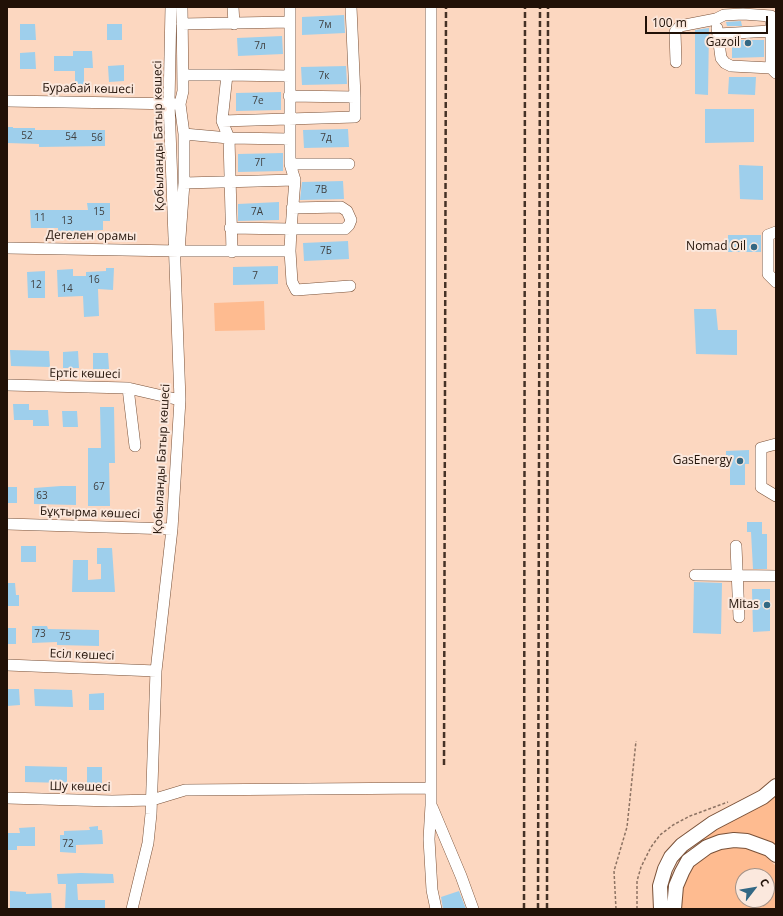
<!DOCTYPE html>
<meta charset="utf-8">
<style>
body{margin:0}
#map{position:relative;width:783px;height:916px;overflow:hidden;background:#fcd7c0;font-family:"Open Sans",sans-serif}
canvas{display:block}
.frame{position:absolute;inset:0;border:8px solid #211107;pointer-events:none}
.north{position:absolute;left:735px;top:868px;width:40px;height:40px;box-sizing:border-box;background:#fbe8dd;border:1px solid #a49287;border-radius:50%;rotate:59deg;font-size:11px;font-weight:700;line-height:16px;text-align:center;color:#211107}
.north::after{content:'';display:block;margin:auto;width:14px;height:18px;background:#336884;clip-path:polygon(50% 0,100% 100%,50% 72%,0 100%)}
.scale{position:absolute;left:645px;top:16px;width:123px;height:18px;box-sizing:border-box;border:2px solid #211107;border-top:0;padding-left:5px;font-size:12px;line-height:14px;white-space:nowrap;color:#211107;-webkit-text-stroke:3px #fbe8dd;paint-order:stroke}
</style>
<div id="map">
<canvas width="783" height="916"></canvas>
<div class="frame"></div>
<div class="north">С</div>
<div class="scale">100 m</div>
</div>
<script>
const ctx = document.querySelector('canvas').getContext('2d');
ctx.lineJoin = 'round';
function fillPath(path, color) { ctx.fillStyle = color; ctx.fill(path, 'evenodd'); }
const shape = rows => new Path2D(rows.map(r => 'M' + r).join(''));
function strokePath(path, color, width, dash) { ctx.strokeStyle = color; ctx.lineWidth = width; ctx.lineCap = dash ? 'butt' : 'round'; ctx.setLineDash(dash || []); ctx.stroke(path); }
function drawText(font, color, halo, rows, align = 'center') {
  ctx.font = font + ' "Open Sans",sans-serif'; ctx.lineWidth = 4; ctx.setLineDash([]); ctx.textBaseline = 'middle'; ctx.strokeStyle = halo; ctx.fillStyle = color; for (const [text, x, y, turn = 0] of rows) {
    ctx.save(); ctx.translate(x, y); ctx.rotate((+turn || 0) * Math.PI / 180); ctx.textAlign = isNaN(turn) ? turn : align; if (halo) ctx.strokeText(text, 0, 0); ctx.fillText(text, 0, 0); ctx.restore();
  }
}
fillPath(shape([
 [264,301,265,330,215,331,214,303],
 [776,793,776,847,764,840,750,835,731,832,699,842,690,848,705,835],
 [737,846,750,847,763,854,776,866,776,909,680,909,685,878,692,867,711,851],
 [743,876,767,876,767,900,743,900]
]), '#febb90');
fillPath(shape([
 [344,15,345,33,302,35,302,17],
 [741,21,742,26,727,26,726,22],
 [20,24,35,24,36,40,20,40],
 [107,24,122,24,122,40,107,40],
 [709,28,708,95,695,94,695,30],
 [282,36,283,54,238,56,237,38],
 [732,40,764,40,764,57,732,58],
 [73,51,92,51,93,68,84,68,84,87,75,87,75,71,54,71,54,56,73,56],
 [35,52,36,69,20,69,20,53],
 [124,65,124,81,109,82,108,66],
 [346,66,347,84,302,85,301,67],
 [729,77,756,77,755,95,728,94],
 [281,92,281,110,236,111,236,93],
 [705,109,754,109,754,142,705,143],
 [7,127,13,127,13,128,35,128,35,130,105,130,105,146,39,147,39,144,7,143],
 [348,129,349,147,304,148,303,130],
 [283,153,283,171,238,172,238,154],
 [739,165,763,166,763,200,740,199],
 [343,181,344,199,300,200,302,182],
 [279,202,279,220,238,221,238,204],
 [87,203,110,203,110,221,103,221,103,230,58,232,58,228,31,228,30,210,88,210],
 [728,235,761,235,761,252,728,252],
 [348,241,349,259,304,261,303,243],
 [278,266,278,284,233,285,233,267],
 [106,268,114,268,113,290,98,289,99,316,84,317,83,296,58,297,57,270,73,269,73,276,86,276,86,272,106,271],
 [45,271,45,298,28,298,27,272],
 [694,309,716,309,718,330,737,330,737,355,696,354],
 [10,350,49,351,50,367,11,366],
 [78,351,79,368,63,368,63,352],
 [93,353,108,353,109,369,93,369],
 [13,404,29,404,29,410,48,410,49,426,33,426,33,420,14,420],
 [100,407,114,407,115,463,109,463,110,506,88,506,88,448,101,448],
 [62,411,77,411,78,427,63,427],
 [749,450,749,464,745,464,745,485,730,485,730,464,726,464,726,451],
 [61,486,76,486,76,505,34,504,34,488],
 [7,487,17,487,17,503,7,503],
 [747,522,762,522,762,534,767,534,767,569,753,569,751,532,747,532],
 [21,546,36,546,36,562,21,562],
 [97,548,112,548,115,592,72,592,73,560,88,560,88,580,101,579,101,564,97,564],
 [694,582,722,583,721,634,693,633],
 [7,583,15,583,16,595,19,595,19,606,7,606],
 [752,589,770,589,770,631,753,632],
 [32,626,47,626,48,629,99,630,99,646,57,645,57,642,32,643],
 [7,628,16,628,16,644,7,644],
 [7,689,19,689,20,705,7,706],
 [34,689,72,690,73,707,35,706],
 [104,693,104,710,89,710,89,694],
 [25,766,67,767,67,783,25,782],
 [87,767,102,767,102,783,87,783],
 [98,826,98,830,102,830,103,844,76,845,76,853,60,852,60,835,64,835,64,831,90,830,89,827],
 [35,827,35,846,17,846,17,850,7,850,7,833,20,833,19,828],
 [81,873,113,874,114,883,77,884,78,900,105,900,105,909,65,909,66,884,58,884,57,874],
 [10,891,26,892,26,894,51,893,52,909,10,909],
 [459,891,466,909,443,909,441,897]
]), '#9ecfec');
const minor = shape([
 [233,7,234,24],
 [431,7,431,805,429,839,432,890,436,909],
 [182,24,290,22],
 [776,27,771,31,771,68,776,73],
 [717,28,721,58,725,63,731,66,771,68],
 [676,62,675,32,680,26,716,19,724,15,743,14,771,16,771,31,718,34],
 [183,75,227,75],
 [289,96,355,97,351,7],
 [7,101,180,104,184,134,229,138,232,252],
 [180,104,183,91,182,7],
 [222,121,355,117,355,97],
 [184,134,184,183,179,251,290,251,291,229,345,229,349,225,351,220,347,211,341,207,292,208],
 [290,139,229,138,222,121,227,75,290,76],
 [290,164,349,164],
 [184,183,295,180],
 [230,228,291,229,295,180,290,164,290,7],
 [776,232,768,235,768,274,776,282],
 [7,248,179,251],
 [290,251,292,282,296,290,350,286],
 [7,385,128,388,135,446],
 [128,388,180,400],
 [776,444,761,448,761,487,776,496],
 [7,524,172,529],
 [736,546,739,617],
 [695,575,776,576],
 [7,665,156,671],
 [7,798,112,801,152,800,185,790,430,788],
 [432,807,461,876,473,909],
 [132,909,148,843,151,814,156,671,172,529,180,400,169,103,171,7]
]);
const major = shape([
 [661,909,660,886,665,869,671,857,682,845,713,823,763,797,776,786],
 [674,909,676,886,682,872,688,861,707,847,720,842,734,840,747,841,769,849,776,855]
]);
strokePath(minor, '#795138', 12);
strokePath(major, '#795138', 16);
strokePath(shape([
 [616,909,614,871,627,827,636,741],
 [637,909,637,881,641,867,651,847,660,835,673,825,690,816,728,802]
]), '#8d7363', 1.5, [3, 2]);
strokePath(minor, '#fff', 11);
strokePath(major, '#fff', 14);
strokePath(shape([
 [444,765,446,7],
 [524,909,525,7],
 [538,909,540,7],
 [547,909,548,7]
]), '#453125', 2.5, [6, 3]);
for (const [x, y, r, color] of [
 [748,43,4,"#336884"],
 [754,247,4,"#336884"],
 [740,461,4,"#336884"],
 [767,605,4,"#336884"]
]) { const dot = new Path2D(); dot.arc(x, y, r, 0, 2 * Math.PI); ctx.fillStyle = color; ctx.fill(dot); strokePath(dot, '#fbe8dd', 1.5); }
drawText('10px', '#404040', null, [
 ["7м",325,25],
 ["7л",260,46],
 ["7к",324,76],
 ["7е",258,101],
 ["52",27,136],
 ["54",71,137],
 ["56",97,138],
 ["7д",326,138],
 ["7Г",260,163],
 ["7В",321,190],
 ["15",99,212],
 ["7А",257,212],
 ["11",40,218],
 ["13",67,221],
 ["7Б",326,251],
 ["7",255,276],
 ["16",94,280],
 ["12",36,285],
 ["14",67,289],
 ["67",99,487],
 ["63",42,496],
 ["73",40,634],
 ["75",65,637],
 ["72",68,844]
]);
drawText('12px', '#211107', '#fbe8dd', [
 ["Gazoil",740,43],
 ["Nomad Oil",746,247],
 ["GasEnergy",732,461],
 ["Mitas",759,605]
], 'right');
drawText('12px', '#211107', '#fbe8dd', [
 ["Бурабай көшесі",88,89,1],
 ["Қобыланды Батыр көшесі",159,136,-91],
 ["Дегелен орамы",91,236,1],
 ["Ертіс көшесі",85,374,1],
 ["Қобыланды Батыр көшесі",162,459,-87],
 ["Бұқтырма көшесі",90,513,2],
 ["Есіл көшесі",82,655,2],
 ["Шу көшесі",80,787,1]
]);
</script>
